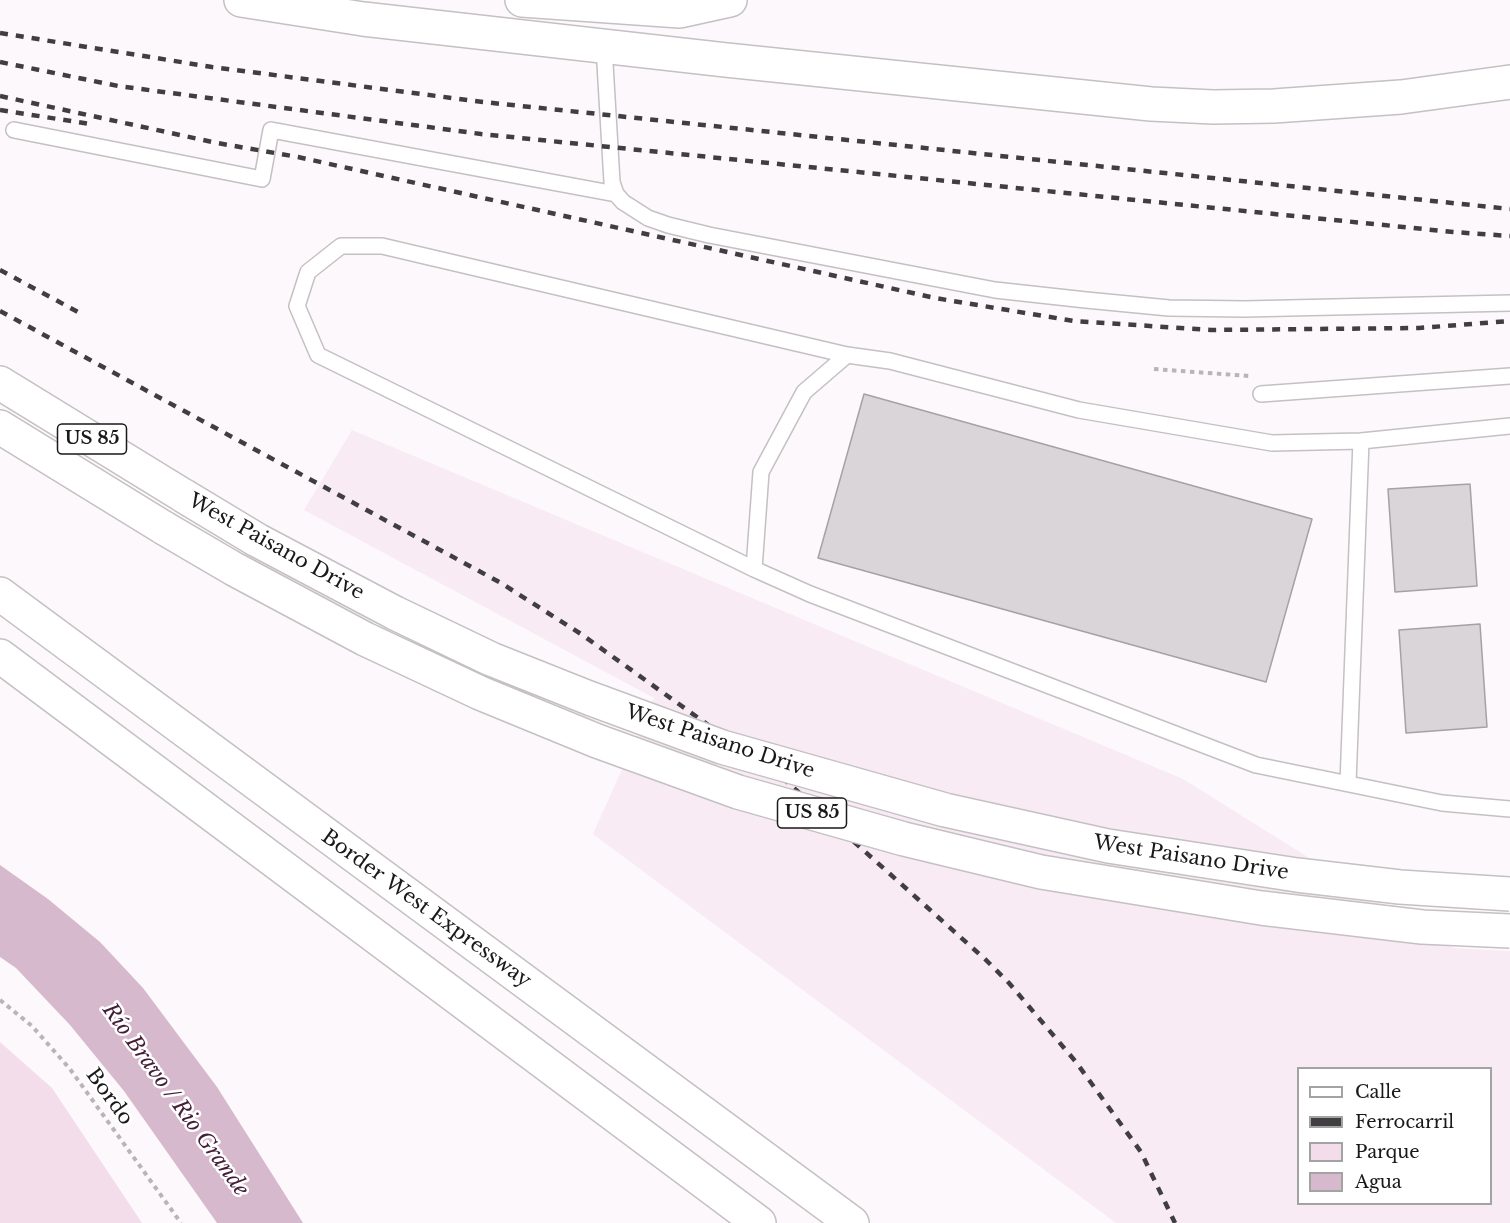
<!DOCTYPE html>
<meta charset="utf-8">
<style>
body{margin:0}
#map{position:relative;width:1510px;height:1223px;overflow:hidden;background:#fdf8fb;font-family:"Libre Baskerville",serif}
canvas{display:block}
.legend{position:absolute;left:1297px;top:1067px;width:195px;height:138px;box-sizing:border-box;background:#fff;border:2px solid #a3a3a3;margin:0;padding:8px 10px;list-style:none;font-size:18px;color:#1a191a}
.legend li{display:flex;align-items:center;gap:12px;height:30px}
.legend b{width:30px;border:2px solid #a3a3a3}
</style>
<div id="map">
<canvas width="1510" height="1223"></canvas>
<ul class="legend">
<li><b style="height:8px;background:#fff"></b>Calle</li>
<li><b style="height:8px;background:#403e40"></b>Ferrocarril</li>
<li><b style="height:16px;background:#f3ddeb"></b>Parque</li>
<li><b style="height:16px;background:#d6b9cc"></b>Agua</li>
</ul>
</div>
<script>
const ctx = document.querySelector('canvas').getContext('2d');
ctx.lineJoin = 'round';
function fillPath(path, color) { ctx.fillStyle = color; ctx.fill(path, 'evenodd'); }
const shape = rows => new Path2D(rows.map(r => 'M' + r).join(''));
function strokePath(path, color, width, dash) { ctx.strokeStyle = color; ctx.lineWidth = width; ctx.lineCap = dash ? 'butt' : 'round'; ctx.setLineDash(dash || []); ctx.stroke(path); }
function drawText(font, color, halo, rows, align = 'center') {
  ctx.font = font + ' "Libre Baskerville",serif'; ctx.lineWidth = 5; ctx.setLineDash([]); ctx.textBaseline = 'middle'; ctx.strokeStyle = halo; ctx.fillStyle = color; for (const [text, x, y, turn = 0] of rows) {
    ctx.save(); ctx.translate(x, y); ctx.rotate((+turn || 0) * Math.PI / 180); ctx.textAlign = isNaN(turn) ? turn : align; if (halo) ctx.strokeText(text, 0, 0); ctx.fillText(text, 0, 0); ctx.restore();
  }
}
fillPath(shape([
 [352,430,1183,779,1453,948,1510,951,1510,1223,1116,1223,593,834,654,698,304,510],
 [1298,1068,1490,1068,1490,1204,1298,1204]
]), '#f8ebf3');
fillPath(shape([
 [0,1042,52,1088,142,1223,0,1223]
]), '#f3ddeb');
fillPath(shape([
 [0,865,48,899,100,942,143,988,217,1087,303,1223,217,1223,124,1091,70,1025,16,968,0,957]
]), '#d6b9cc');
const building = shape([
 [864,394,1312,519,1266,682,818,558,864,394],
 [1470,484,1477,586,1395,592,1388,489,1470,484],
 [1480,624,1487,727,1406,733,1399,630,1480,624]
]);
fillPath(building, '#dad5d8');
strokePath(building, '#a6a1a4', 1.5);
const service = shape([
 [604,47,612,182,616,194,623,202,648,218,668,225,709,235,995,290,1086,300,1169,308,1245,309,1510,303],
 [14,130,262,179,271,130,616,194],
 [1261,394,1510,376],
 [1361,441,1510,426],
 [754,569,318,355,297,306,308,272,341,246,382,246,847,355],
 [1348,783,1361,441,1272,443,1079,410,890,361,847,355,804,392,761,472,754,569,810,594,1256,765,1442,803,1510,809]
]);
const tertiary = shape([
 [241,0,363,19,726,60,1151,104,1213,107,1274,106,1401,97,1510,82]
]);
const primary = shape([
 [0,383,184,496],
 [0,427,164,528]
]);
const motorway = shape([
 [522,0,680,11,730,0],
 [0,594,852,1223],
 [0,656,759,1223]
]);
strokePath(service, '#c5c0c3', 18);
strokePath(tertiary, '#c5c0c3', 36);
strokePath(primary, '#c5c0c3', 36);
strokePath(motorway, '#c5c0c3', 36);
strokePath(shape([
 [1154,369,1249,376],
 [0,1000,32,1026,70,1069,181,1223]
]), '#b8b4b7', 4, [4.5, 4.5]);
strokePath(service, '#fff', 15);
strokePath(tertiary, '#fff', 33);
strokePath(primary, '#fff', 33);
strokePath(motorway, '#fff', 33);
strokePath(shape([
 [0,33,212,67,483,102,1510,209],
 [0,62,118,86,481,134,1453,232,1510,236],
 [0,96,217,143,298,157,935,298,1074,321,1211,330,1419,328,1510,321],
 [0,110,90,124],
 [0,270,78,312],
 [0,311,501,583,581,634,785,780,986,960,1009,983,1076,1062,1141,1152,1175,1223]
]), '#403e40', 4.5, [8, 8]);
const primaryBridge = shape([
 [184,496,257,540,395,613,491,659,589,698,722,747,945,810,1108,846,1297,875,1400,887,1510,894],
 [164,528,234,569,365,639,480,693,597,741,738,792,904,839,1041,872,1261,908,1422,927,1510,931]
]);
strokePath(primaryBridge, '#c5c0c3', 36, []);
strokePath(primaryBridge, '#fff', 33);
for (const [x, y, w] of [
 [92,439,69],
 [812,813,69]
]) { const box = new Path2D(); box.roundRect(x - w / 2, y - 15, w, 30, 4.5); ctx.fillStyle = '#fff'; ctx.fill(box); strokePath(box, '#1a191a', 1.5); }
drawText('bold 18px', '#1a191a', null, [
 ["US 85",92,439],
 ["US 85",812,813]
]);
drawText('20px', '#1a191a', '#fff', [
 ["West Paisano Drive",276,547,29],
 ["West Paisano Drive",720,742,18],
 ["West Paisano Drive",1191,858,9],
 ["Border West Expressway",426,909,36],
 ["Bordo",109,1097,54]
]);
drawText('italic 21px', '#441d38', '#fff', [
 ["Río Bravo / Rio Grande",175,1100,54]
]);
</script>
